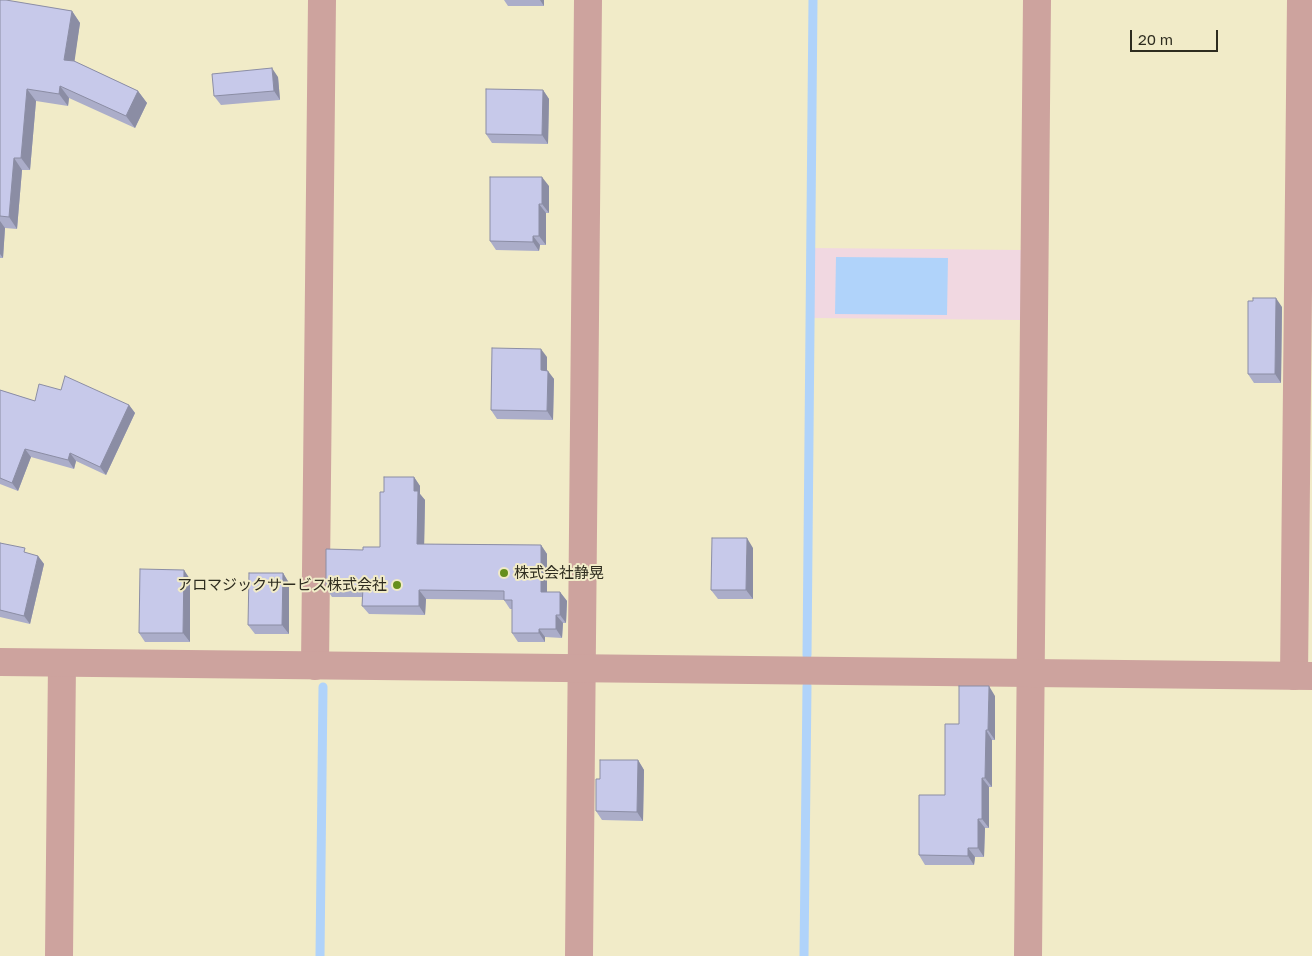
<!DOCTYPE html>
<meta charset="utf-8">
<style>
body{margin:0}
#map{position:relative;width:1312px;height:956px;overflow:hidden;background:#f1ebc8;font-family:"Golos Text",sans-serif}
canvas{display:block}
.scale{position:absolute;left:1130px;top:30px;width:88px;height:22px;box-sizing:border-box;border:2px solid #2e2c1f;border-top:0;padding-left:6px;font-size:15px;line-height:18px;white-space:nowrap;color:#2e2c1f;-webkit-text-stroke:4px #f1ebc8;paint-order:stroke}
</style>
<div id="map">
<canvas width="1312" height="956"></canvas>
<div class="scale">20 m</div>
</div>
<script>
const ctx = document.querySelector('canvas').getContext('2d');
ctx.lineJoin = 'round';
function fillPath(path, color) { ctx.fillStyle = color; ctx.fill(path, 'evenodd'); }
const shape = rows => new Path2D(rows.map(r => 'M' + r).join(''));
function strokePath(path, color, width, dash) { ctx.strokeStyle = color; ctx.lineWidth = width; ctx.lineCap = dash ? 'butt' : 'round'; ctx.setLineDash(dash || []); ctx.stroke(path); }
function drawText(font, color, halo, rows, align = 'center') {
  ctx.font = font + ' "Golos Text","Noto Sans JP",sans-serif'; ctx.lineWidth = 4; ctx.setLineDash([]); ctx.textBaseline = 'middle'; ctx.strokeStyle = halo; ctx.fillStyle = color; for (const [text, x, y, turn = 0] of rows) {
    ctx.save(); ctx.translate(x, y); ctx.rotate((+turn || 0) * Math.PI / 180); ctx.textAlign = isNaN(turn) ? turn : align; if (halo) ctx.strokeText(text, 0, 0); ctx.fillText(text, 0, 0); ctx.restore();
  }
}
fillPath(shape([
 [813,248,1021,250,1021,320,813,318]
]), '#f1d8e1');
fillPath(shape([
 [836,257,948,258,947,315,835,314]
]), '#b0d3fa');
strokePath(shape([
 [807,655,813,0],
 [320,956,323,687],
 [804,956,807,686]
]), '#b0d3fa', 9);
strokePath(shape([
 [315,666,322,0],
 [1294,676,1301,0],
 [59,956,62,663],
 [579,956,588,0],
 [1028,956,1037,0]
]), '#cda39e', 28);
strokePath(shape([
 [0,662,1312,676]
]), '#cda39e', 28);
fillPath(shape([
 [0,0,72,11,80,23,74,61,138,91,147,103,135,128,69,98,68,106,36,101,30,170,22,170,17,229,5,228,3,258,0,258],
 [504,0,544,0,544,6,508,6],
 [278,77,280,100,221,105,214,96],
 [543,90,549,99,548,144,492,143,486,134],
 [549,186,549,213,546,213,546,245,540,245,539,251,496,250,490,241],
 [1253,301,1282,307,1281,383,1254,383,1248,374],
 [547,357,547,371,554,379,553,420,497,419,491,410],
 [0,390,35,401,61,390,129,405,135,413,106,475,76,461,74,469,31,457,18,491,0,484],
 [414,477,420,486,420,494,425,500,424,544,541,545,547,554,547,592,560,592,567,601,566,623,563,623,562,638,545,637,545,642,518,642,512,633,512,609,510,609,504,600,426,599,425,615,369,614,362,606,362,597,332,597,326,588,363,550,380,547,384,492],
 [0,543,29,554,38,556,44,564,30,624,0,617],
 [753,548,753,599,718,599,711,590],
 [283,573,289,583,289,634,255,634,248,625],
 [190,579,190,642,145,642,139,633],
 [995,696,995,740,992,740,992,787,989,787,989,828,985,828,984,857,975,857,974,865,925,865,919,855,945,795,959,724],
 [638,760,644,770,643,821,602,820,596,811]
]), '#abadc9');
fillPath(shape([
 [540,0,544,0,544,6],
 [72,11,80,23,73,72,64,60],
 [272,68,278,77,280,100,274,91],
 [60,86,69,98,68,106,59,94],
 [27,89,36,101,30,170,21,158],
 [543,90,549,99,548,144,542,135],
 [138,91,147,103,135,128,126,116],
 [14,158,22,170,17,229,9,217],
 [542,177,549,186,549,213,542,204],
 [539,204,546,213,546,245,539,236],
 [0,221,5,228,3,258,0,254],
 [533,236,540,245,539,251,533,242],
 [1276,298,1282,307,1281,383,1275,374],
 [541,349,547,357,547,379,541,370],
 [548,371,554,379,553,420,547,411],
 [129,405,135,413,106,475,100,467],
 [25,449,31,457,18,491,12,483],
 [70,453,76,461,74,469,68,460],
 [414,477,420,486,420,494,425,500,424,553,417,544,414,491],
 [747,538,753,548,753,599,746,590],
 [541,545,547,554,547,601,541,592],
 [38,556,44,564,30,624,24,616],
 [184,570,190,579,190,642,183,633],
 [283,573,289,583,289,634,282,625],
 [419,590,426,599,425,615,419,606],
 [560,592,567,601,566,623,560,615],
 [556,615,563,623,562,638,556,629],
 [539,629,545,637,545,642,539,633],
 [989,686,995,696,995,740,988,730],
 [986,730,992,740,992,787,985,778],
 [638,760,644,770,643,821,637,812],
 [982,778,989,787,989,828,982,819],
 [978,819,985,828,984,857,978,848],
 [968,848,975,857,974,865,968,856]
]), '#8b8da4');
const building = shape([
 [0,0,6,0,72,11,64,60,74,61,138,91,126,116,60,86,59,94,27,89,21,158,14,158,9,217,0,216,0,0],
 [272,68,274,91,214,96,212,74,272,68],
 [486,89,543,90,542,135,486,134,486,89],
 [490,177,542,177,542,204,539,204,539,236,533,236,533,242,490,241,490,177],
 [1253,298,1276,298,1275,374,1248,374,1248,301,1253,301,1253,298],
 [492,348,541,349,541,370,548,371,547,411,491,410,492,348],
 [65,376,129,405,100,467,70,453,68,460,25,449,12,483,0,478,0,390,35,401,39,384,61,390,65,376],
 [384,477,414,477,414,491,418,491,417,544,541,545,541,592,560,592,560,615,556,615,556,629,539,629,539,633,512,633,512,600,504,600,504,591,419,590,419,606,362,606,363,588,326,588,326,549,363,550,363,547,380,547,380,492,384,492,384,477],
 [712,538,747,538,746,590,711,590,712,538],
 [0,543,25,548,24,552,38,556,24,616,0,610,0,543],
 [140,569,184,570,183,633,139,633,140,569],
 [249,573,283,573,282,625,248,625,249,573],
 [959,686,989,686,988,730,986,730,985,778,982,778,982,819,978,819,978,848,968,848,968,856,919,855,919,795,945,795,945,724,959,724,959,686],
 [600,760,638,760,637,812,596,811,596,779,600,779,600,760]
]);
fillPath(building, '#c7c9ea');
strokePath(building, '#8b8da4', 1);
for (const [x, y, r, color] of [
 [504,573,5,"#668f1d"],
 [397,585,5,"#668f1d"]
]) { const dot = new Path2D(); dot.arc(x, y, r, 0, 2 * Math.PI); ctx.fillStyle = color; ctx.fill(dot); strokePath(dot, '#f1ebc8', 2); }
drawText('15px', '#2e2c1f', '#f1ebc8', [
 ["株式会社静晃",514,573],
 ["アロマジックサービス株式会社",387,585,"right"]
], 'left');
</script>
